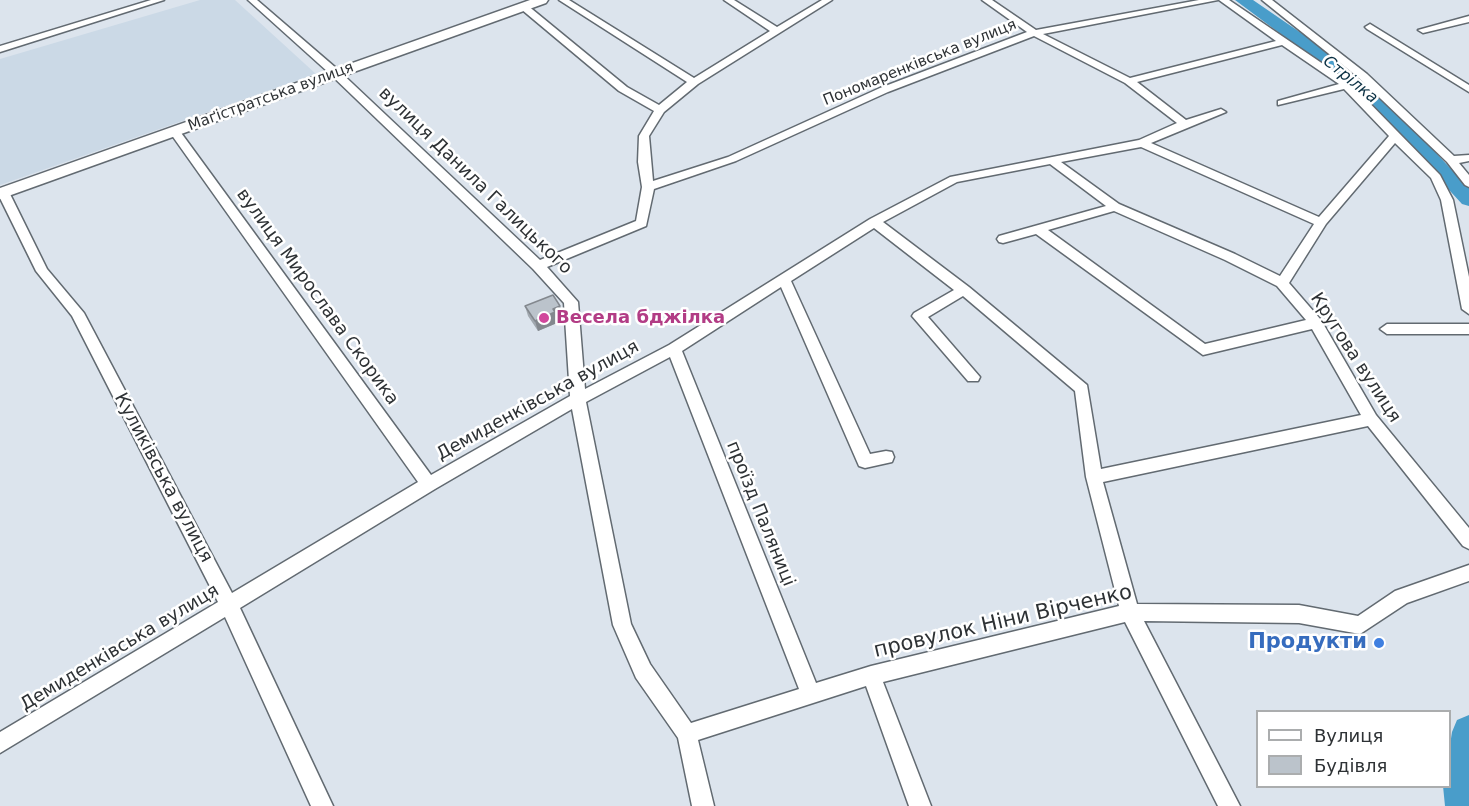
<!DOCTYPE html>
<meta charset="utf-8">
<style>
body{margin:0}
#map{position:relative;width:1469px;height:806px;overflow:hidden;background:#dce4ed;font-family:"DejaVu Sans",sans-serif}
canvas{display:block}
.legend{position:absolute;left:1256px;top:710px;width:195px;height:78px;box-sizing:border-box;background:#fff;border:2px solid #abadae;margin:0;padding:8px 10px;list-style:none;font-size:18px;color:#2e3235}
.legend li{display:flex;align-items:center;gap:12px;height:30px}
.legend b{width:30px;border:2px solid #abadae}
</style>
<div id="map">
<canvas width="1469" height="806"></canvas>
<ul class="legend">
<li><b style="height:8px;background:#fff"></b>Вулиця</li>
<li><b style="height:16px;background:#bbc3cb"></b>Будівля</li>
</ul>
</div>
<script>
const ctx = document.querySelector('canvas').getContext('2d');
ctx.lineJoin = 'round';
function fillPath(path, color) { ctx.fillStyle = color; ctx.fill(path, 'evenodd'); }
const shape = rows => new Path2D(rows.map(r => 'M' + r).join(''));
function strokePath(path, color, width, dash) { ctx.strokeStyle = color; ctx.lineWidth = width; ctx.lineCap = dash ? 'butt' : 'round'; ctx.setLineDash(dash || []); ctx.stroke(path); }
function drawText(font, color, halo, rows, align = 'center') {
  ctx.font = font + ' "DejaVu Sans",sans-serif'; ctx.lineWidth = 5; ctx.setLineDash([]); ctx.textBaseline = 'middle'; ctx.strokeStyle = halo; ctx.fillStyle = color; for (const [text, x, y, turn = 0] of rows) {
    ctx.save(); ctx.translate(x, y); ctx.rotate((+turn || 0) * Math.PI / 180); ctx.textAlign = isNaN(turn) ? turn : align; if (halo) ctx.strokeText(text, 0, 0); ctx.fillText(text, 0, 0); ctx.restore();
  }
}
fillPath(shape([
 [200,0,235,0,316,74,0,185,0,59]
]), '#cbd9e6');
fillPath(shape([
 [1235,0,1253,0,1323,48,1372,85,1469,188,1469,206,1462,204,1360,93,1235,0],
 [1469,715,1469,806,1445,806,1443,786,1450,786,1450,745,1452,732,1457,720,1469,715]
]), '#499dca');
const street = shape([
 [151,0,164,0,0,52,0,46,151,0],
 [248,0,257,0,336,68,540,260,636,221,642,187,638,162,639,136,654,111,619,91,521,9,521,5,527,5,627,87,659,105,687,82,559,0,569,0,694,78,770,31,724,0,734,0,777,27,822,0,832,0,698,84,664,112,649,136,653,181,728,157,880,88,1027,32,982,0,992,0,1036,30,1199,0,1218,0,1043,34,1130,78,1276,41,1219,0,1229,0,1348,81,1440,175,1453,200,1469,277,1469,314,1462,309,1441,200,1431,178,1395,143,1326,224,1289,283,1321,320,1376,415,1469,528,1469,549,1463,546,1368,426,1103,482,1137,604,1299,605,1358,616,1395,591,1469,565,1469,581,1407,603,1360,634,1299,623,1144,621,1240,806,1218,806,1125,622,883,682,931,806,909,806,866,686,698,740,714,806,692,806,678,738,636,678,613,625,572,409,435,489,240,608,333,806,311,806,225,617,0,753,0,732,218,602,72,316,36,271,0,198,0,189,7,189,9,192,47,269,84,313,232,593,418,482,171,134,171,130,179,130,431,475,570,396,564,303,533,269,328,72,248,0],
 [1034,36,1125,83,1177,123,1139,140,950,177,870,219,669,345,585,389,578,302,547,267,646,226,654,189,736,161,888,92,1034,36],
 [1282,45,1339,84,1278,101,1278,105,1344,89,1389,136,1319,217,1151,143,1226,112,1221,109,1186,120,1137,82,1282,45],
 [1141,147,1314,224,1280,276,1235,254,1119,204,1061,162,1141,147],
 [1050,164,1106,206,999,236,997,239,999,242,1003,243,1036,234,1203,355,1312,329,1361,415,1101,469,1087,385,969,287,883,222,957,182,1050,164],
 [1114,211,1225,260,1277,286,1306,320,1205,344,1048,230,1114,211],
 [874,228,954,290,914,313,912,316,968,381,978,381,980,377,928,317,963,296,1075,391,1086,477,1119,606,871,666,816,683,682,351,781,287,859,466,865,468,892,462,894,457,892,452,886,451,870,454,791,281,874,228],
 [670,357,799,689,691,723,650,664,631,624,586,402,670,357],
 [1262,0,1272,0,1367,74,1454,156,1469,155,1469,161,1459,163,1469,175,1469,187,1465,185,1447,162,1359,78,1262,0],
 [1469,16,1469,22,1423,33,1418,30,1469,16],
 [1370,24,1469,85,1469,92,1367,29,1365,27,1370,24],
 [1387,324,1469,324,1469,334,1387,334,1380,329,1387,324]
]);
const secondary = shape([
 [530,0,548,0,546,3,0,199,0,188,530,0]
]);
strokePath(street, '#626a71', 3);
strokePath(secondary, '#626a71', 3);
fillPath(street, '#fff');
fillPath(secondary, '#fff');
fillPath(shape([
 [525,306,560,306,563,317,556,319,557,323,538,331,528,316]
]), '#a1a8af');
fillPath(shape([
 [560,306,563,317,556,319,557,323,538,331,535,321,553,309]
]), '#83888e');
const building = shape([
 [553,295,560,306,553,309,555,312,535,321,525,306,553,295]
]);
fillPath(building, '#bbc3cb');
strokePath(building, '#83888e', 1.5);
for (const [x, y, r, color] of [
 [544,318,6,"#d1479c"],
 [1379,643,6,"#3f7fe0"]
]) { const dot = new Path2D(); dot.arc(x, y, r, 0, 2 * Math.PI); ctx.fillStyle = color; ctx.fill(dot); strokePath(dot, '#fff', 2); }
drawText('15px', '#2e3235', '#fff', [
 ["Пономаренківська вулиця",920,63,-22],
 ["Маґістратська вулиця",271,97,-20]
]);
drawText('italic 16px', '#0b3144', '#fff', [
 ["Стрілка",1350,80,39]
]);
drawText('18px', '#2e3235', '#fff', [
 ["вулиця Данила Галицького",475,181,44],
 ["вулиця Мирослава Скорика",317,297,54],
 ["Кругова вулиця",1355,358,57],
 ["Демиденківська вулиця",538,401,-29],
 ["Куликівська вулиця",163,478,62],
 ["проїзд Паляниці",760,514,68],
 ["Демиденківська вулиця",120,648,-31]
]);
drawText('bold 18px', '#b23c85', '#fff', [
 ["Весела бджілка",556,318]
], 'left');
drawText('21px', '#2e3235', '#fff', [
 ["провулок Ніни Вірченко",1003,622,-13]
]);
drawText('bold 21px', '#366cbe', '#fff', [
 ["Продукти",1367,643]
], 'right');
</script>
